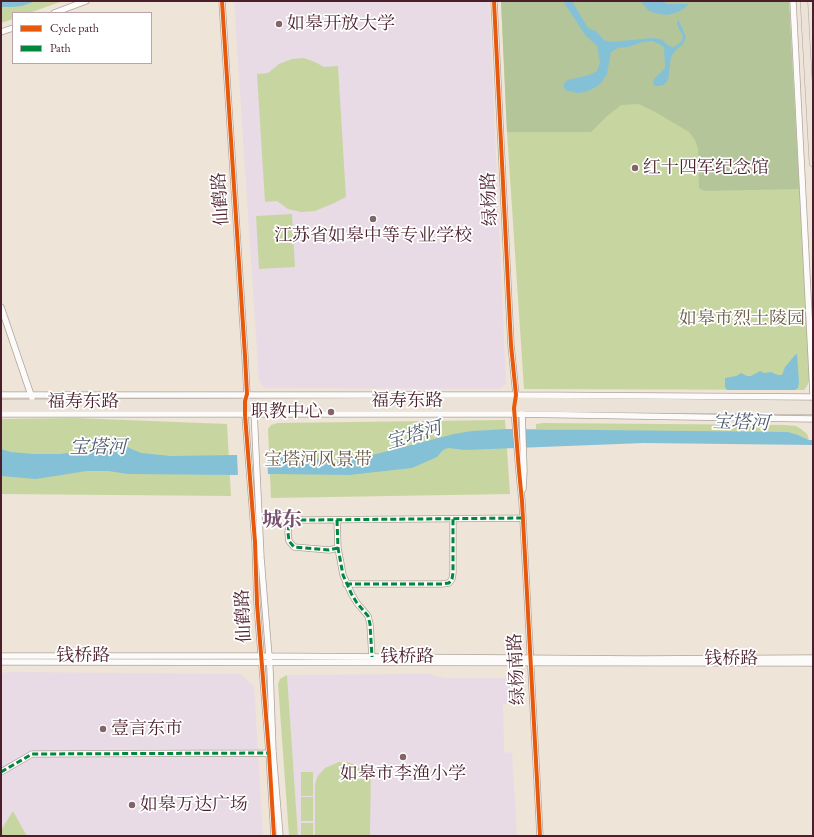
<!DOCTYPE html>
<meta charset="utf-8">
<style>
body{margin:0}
#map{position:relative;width:814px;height:837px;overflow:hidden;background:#eee4d7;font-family:"EB Garamond",serif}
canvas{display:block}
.frame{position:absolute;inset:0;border:2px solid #4a1f2b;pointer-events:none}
.legend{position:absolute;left:12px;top:12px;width:140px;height:52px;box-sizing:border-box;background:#fff;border:1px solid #b7a5aa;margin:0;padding:5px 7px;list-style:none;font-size:12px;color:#4a1f2b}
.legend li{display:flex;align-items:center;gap:8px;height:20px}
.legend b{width:20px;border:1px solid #b7a5aa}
</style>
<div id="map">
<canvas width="814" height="837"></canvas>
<div class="frame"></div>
<ul class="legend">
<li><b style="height:5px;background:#e8590c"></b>Cycle path</li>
<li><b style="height:5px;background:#00873e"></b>Path</li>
</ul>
</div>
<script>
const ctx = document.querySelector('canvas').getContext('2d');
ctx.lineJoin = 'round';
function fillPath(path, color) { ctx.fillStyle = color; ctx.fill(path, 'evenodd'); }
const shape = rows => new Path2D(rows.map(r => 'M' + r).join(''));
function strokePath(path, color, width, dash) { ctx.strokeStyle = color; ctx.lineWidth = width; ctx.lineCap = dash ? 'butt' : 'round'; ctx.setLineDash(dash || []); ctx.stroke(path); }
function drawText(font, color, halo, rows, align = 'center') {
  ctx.font = font + ' "EB Garamond","Noto Serif SC",serif'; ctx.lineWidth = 3.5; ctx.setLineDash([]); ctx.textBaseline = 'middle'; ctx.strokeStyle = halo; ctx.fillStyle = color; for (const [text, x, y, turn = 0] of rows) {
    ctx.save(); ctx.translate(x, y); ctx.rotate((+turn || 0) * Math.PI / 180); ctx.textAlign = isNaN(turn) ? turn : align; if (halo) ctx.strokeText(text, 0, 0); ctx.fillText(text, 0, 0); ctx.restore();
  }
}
fillPath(shape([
 [234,1,489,1,506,384,499,389,265,388,259,381],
 [9,672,240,674,254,686,263,836,27,836,13,811,1,830,1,673],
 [428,674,445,678,507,678,514,680,514,704,503,704,504,752,512,753,517,836,298,836,287,675]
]), '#e8dbe6');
fillPath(shape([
 [1,1,63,1,29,13,13,13,13,19,1,23],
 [501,1,789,1,810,379,807,386,804,390,524,389,507,132],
 [304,58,315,62,324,67,338,66,346,197,332,204,315,211,301,212,288,209,277,201,265,202,257,74,268,73,279,64,292,59],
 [292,214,295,267,259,269,256,216],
 [75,418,227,424,231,496,1,494,1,419],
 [505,420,510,494,271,498,268,429,271,425,278,423],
 [543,423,784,425,796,426,801,429,807,434,809,440,798,435,536,429,536,424],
 [287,675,298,836,289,836,278,684,280,679],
 [339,762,347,762,353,764,359,767,364,773,364,766,371,766,370,836,315,836,315,785,317,777,325,768],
 [301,772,313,772,313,796,301,796],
 [301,797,313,797,313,821,301,821],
 [13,811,27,836,1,836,1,830],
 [301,823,313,823,313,836,301,836]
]), '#c7d6a1');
fillPath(shape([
 [501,1,789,1,799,189,704,191,699,188,698,149,695,140,689,132,657,113,639,104,621,105,606,117,591,132,507,132]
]), '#b4c699');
fillPath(shape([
 [1,1,36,1,22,6,12,7,1,7],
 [563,1,572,1,588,28,596,31,604,40,611,42,651,38,661,39,669,46,674,47,681,42,683,36,677,25,677,21,679,21,686,37,683,44,675,51,671,57,668,80,664,85,659,86,654,86,653,83,654,79,665,68,664,47,653,41,643,42,628,47,618,48,611,52,607,74,602,82,596,87,586,92,577,93,565,90,563,86,565,82,568,80,589,75,597,71,600,62,597,46,585,35],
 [640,1,665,1,665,4,689,4,685,8,678,12,668,15,658,14,649,11],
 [797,354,799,382,798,388,795,390,727,390,725,387,725,378,736,376,741,373,747,376,751,376,760,371,764,373,771,372,778,375,782,375,785,367,795,355],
 [506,429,788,432,798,435,809,440,813,440,813,445,644,443,465,450,448,448,443,450,437,457,412,468,349,475,274,474,234,475,128,474,108,471,87,471,36,479,1,476,1,449,11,452,33,454,60,454,111,447,127,447,141,453,171,456,299,454,327,461,349,461,454,434,472,431]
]), '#85c1d6');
fillPath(shape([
 [267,453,268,476,238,477,237,454]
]), '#eee4d7');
const minor = shape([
 [222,1,245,356,247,394,245,401,245,415,255,542,257,604,269,753,274,836],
 [494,1,511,345,516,395,514,408,519,471,522,501,540,836],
 [793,1,813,394],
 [54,13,86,1],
 [1,32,13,28],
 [1,307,32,398],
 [1,395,516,395,813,397],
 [254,411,261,558,270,669,273,752,280,836],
 [522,412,524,471,523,489],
 [1,414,515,414,813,419],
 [337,520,338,548,343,575,352,595,357,603,368,616,370,624,372,657],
 [338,548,329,550,294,547,289,541,288,533,289,525,297,520,307,520,523,518],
 [346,584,442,584,449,583,452,579,453,573,453,519],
 [1,656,260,656,638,659,813,658],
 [1,662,813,663],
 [1,772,32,754,269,753]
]);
const major = shape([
 [804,1,813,163],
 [1,403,520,401,813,404],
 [1,408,521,408,813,411]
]);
strokePath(minor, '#afa49e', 7);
strokePath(major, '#afa49e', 8);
strokePath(minor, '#fcfbf9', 5.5);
strokePath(major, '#ebe3d8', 7);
strokePath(shape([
 [337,520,338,548,343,575,352,595,357,603,368,616,370,624,372,657],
 [338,548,329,550,294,547,289,541,288,533,289,525,297,520,307,520,523,518],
 [346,584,442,584,449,583,452,579,453,573,453,519],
 [1,772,32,754,269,753]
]), '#00873e', 3, [6, 3]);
strokePath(shape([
 [222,1,245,356,247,394,245,401,245,415,255,542,257,604,269,753,274,836],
 [494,1,511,345,516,395,514,408,519,471,522,501,540,836]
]), '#e8590c', 4);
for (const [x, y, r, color] of [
 [279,24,4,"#836467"],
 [635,168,4,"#836467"],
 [373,219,4,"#836467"],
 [331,412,4,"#836467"],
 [103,729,4,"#836467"],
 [403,757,4,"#836467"],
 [132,805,4,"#836467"]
]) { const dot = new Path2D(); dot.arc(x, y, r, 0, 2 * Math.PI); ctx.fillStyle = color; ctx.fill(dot); strokePath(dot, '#fff', 1.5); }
drawText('18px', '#4a1f2b', '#fff', [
 ["如皋开放大学",287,24],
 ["红十四军纪念馆",643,168],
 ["江苏省如皋中等专业学校",373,236,"center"],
 ["职教中心",323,412,"right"],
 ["壹言东市",111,729],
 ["如皋市李渔小学",403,774,"center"],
 ["如皋万达广场",140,805]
], 'left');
drawText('18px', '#4a1f2b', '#fff', [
 ["仙鹤路",221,199,-94],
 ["绿杨路",490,199,-93],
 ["福寿东路",407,401],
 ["福寿东路",83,402],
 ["仙鹤路",244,616,-93],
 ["钱桥路",83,656],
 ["钱桥路",407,657],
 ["钱桥路",731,659],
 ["绿杨南路",517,669,-93]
]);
drawText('18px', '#6b5b45', '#fff', [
 ["如皋市烈士陵园",742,319],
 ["宝塔河风景带",318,460]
]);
drawText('italic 19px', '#505a6f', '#fff', [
 ["宝塔河",741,423,2],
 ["宝塔河",414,436,-16],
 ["宝塔河",98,448]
]);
drawText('bold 20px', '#76506e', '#fff', [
 ["城东",282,521]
]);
</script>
